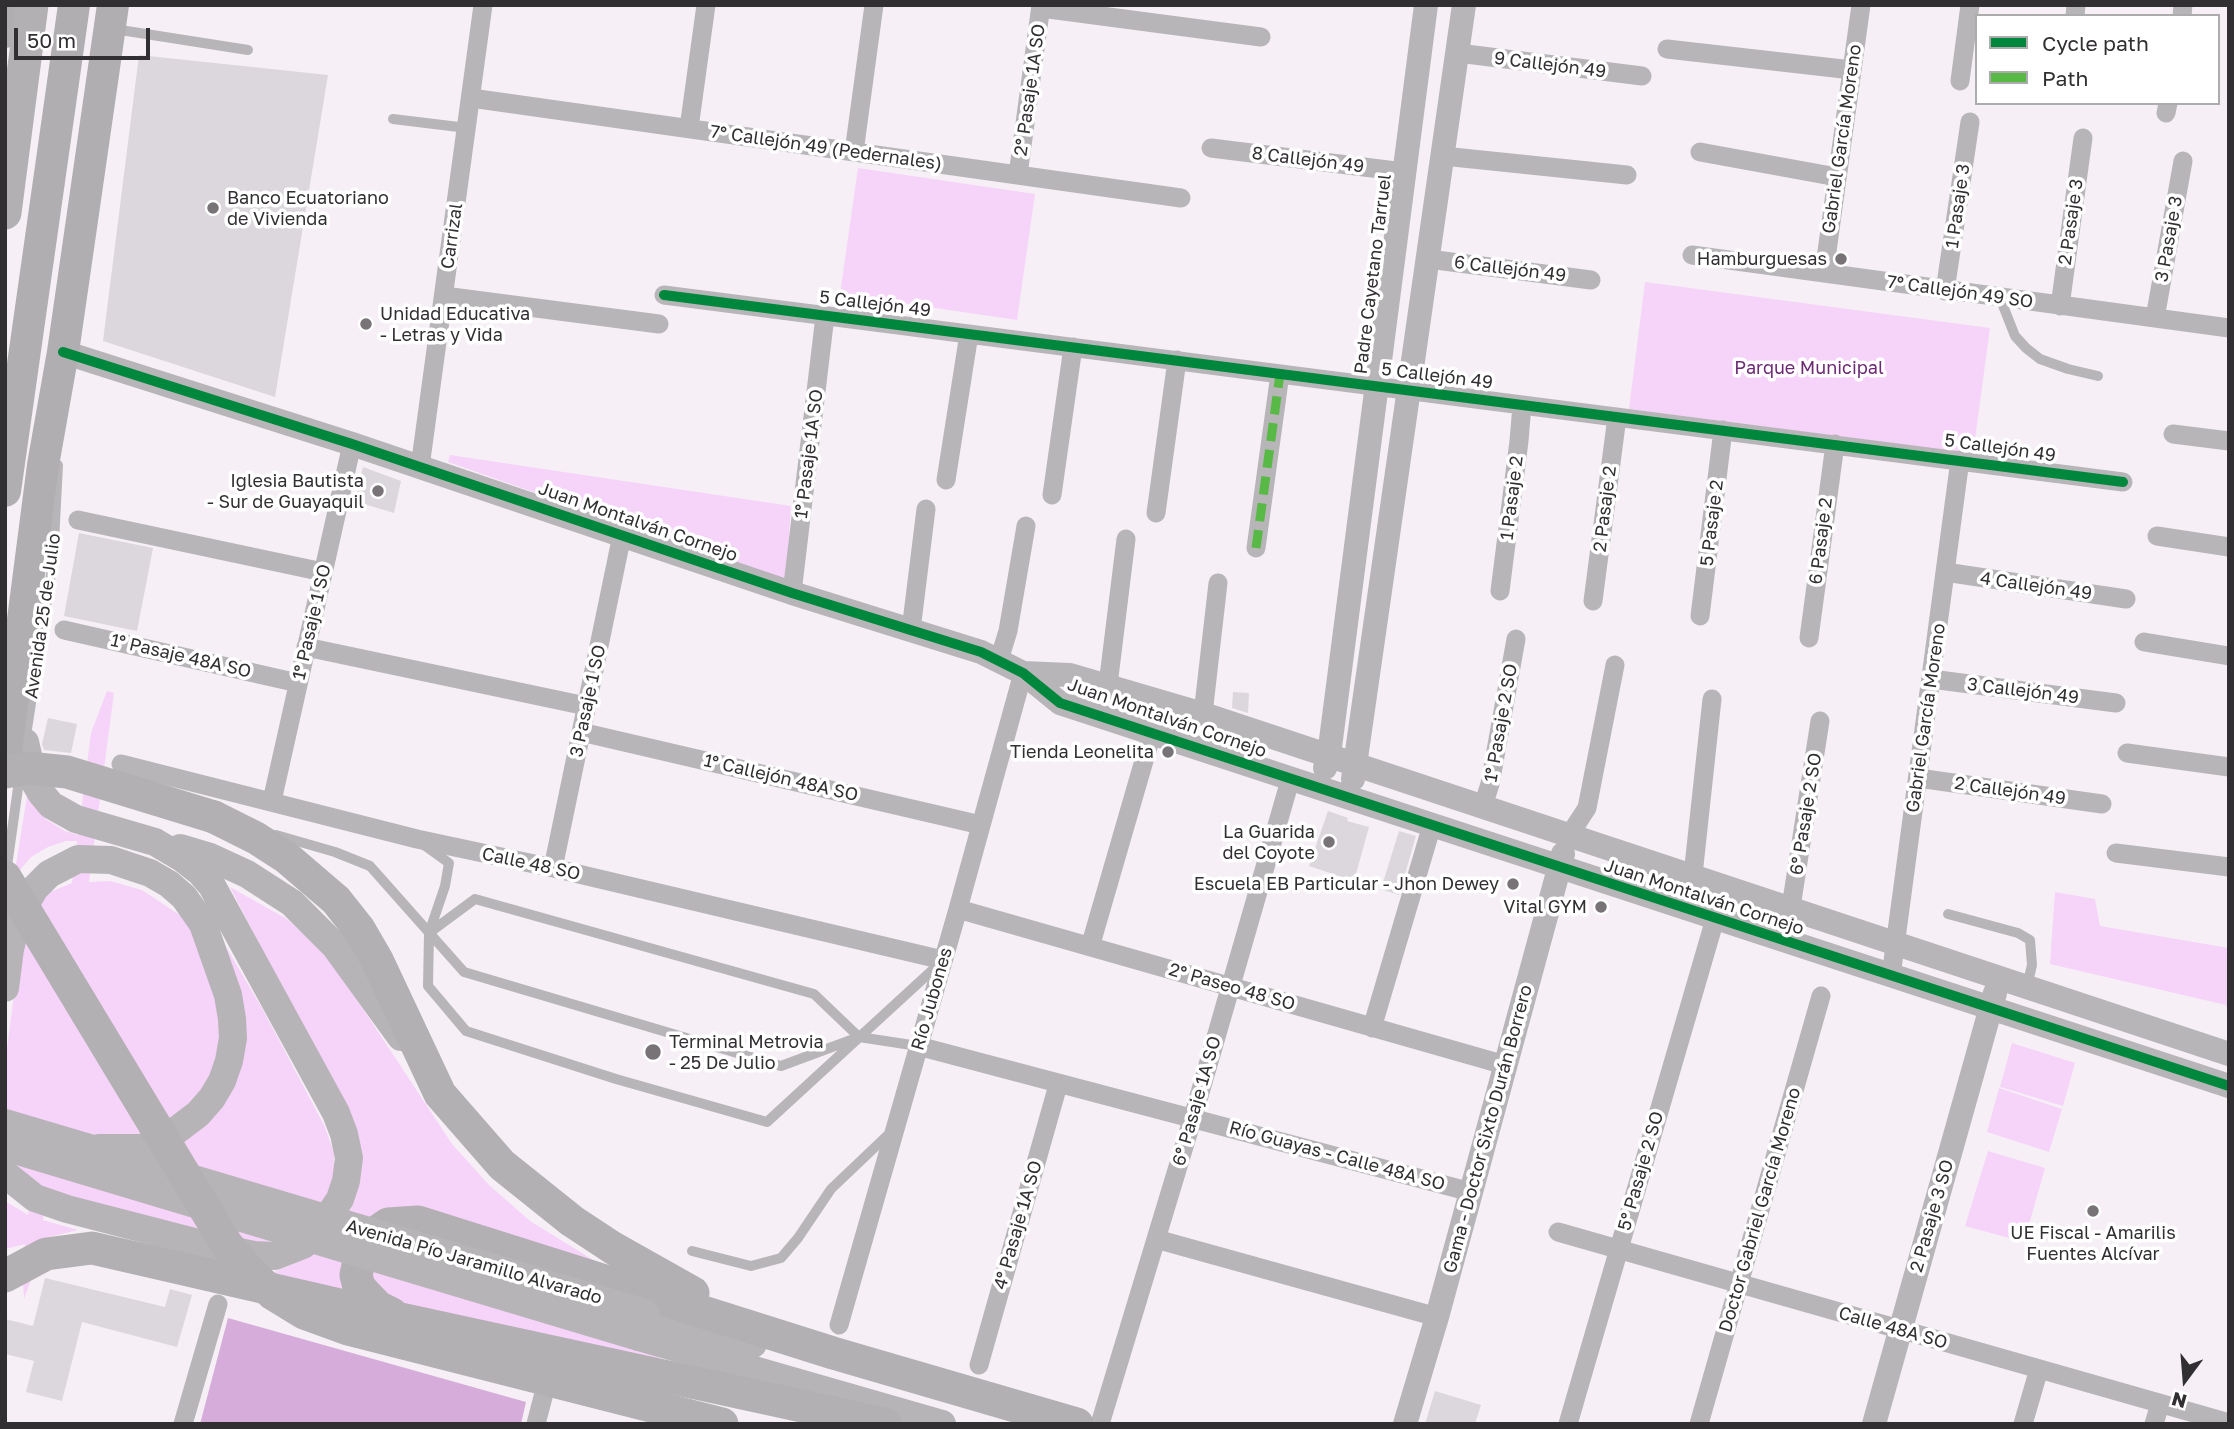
<!DOCTYPE html>
<meta charset="utf-8">
<style>
body{margin:0}
#map{position:relative;width:2234px;height:1429px;overflow:hidden;background:#f6f0f6;font-family:"Golos Text",sans-serif}
canvas{display:block}
.frame{position:absolute;inset:0;border:7px solid #322f32;pointer-events:none}
.legend{position:absolute;left:1975px;top:14px;width:245px;height:91px;box-sizing:border-box;background:#fff;border:2px solid #adacad;margin:0;padding:9px 12px;list-style:none;font-size:21px;color:#322f32}
.legend li{display:flex;align-items:center;gap:14px;height:35px}
.legend b{width:35px;border:2px solid #adacad}
.north{position:absolute;left:2150px;top:1345px;width:70px;height:70px;-webkit-text-stroke:5px #fff;paint-order:stroke;rotate:196deg;font-size:19px;font-weight:700;line-height:28px;text-align:center;color:#322f32}
.north::after{content:'';display:block;margin:auto;width:24px;height:32px;background:#322f32;clip-path:polygon(50% 0,100% 100%,50% 72%,0 100%)}
.scale{position:absolute;left:14px;top:28px;width:136px;height:32px;box-sizing:border-box;border:4px solid #322f32;border-top:0;padding-left:9px;font-size:21px;line-height:24px;white-space:nowrap;color:#322f32;-webkit-text-stroke:5px #fff;paint-order:stroke}
</style>
<div id="map">
<canvas width="2234" height="1429"></canvas>
<div class="frame"></div>
<ul class="legend">
<li><b style="height:9px;background:#00873e"></b>Cycle path</li>
<li><b style="height:9px;background:#58b947"></b>Path</li>
</ul>
<div class="north">N</div>
<div class="scale">50 m</div>
</div>
<script>
const ctx = document.querySelector('canvas').getContext('2d');
ctx.lineJoin = 'round';
function fillPath(path, color) { ctx.fillStyle = color; ctx.fill(path, 'evenodd'); }
const shape = rows => new Path2D(rows.map(r => 'M' + r).join(''));
function strokePath(path, color, width, dash) { ctx.strokeStyle = color; ctx.lineWidth = width; ctx.lineCap = dash ? 'butt' : 'round'; ctx.setLineDash(dash || []); ctx.stroke(path); }
function drawText(font, color, halo, rows, align = 'center') {
  ctx.font = font + ' "Golos Text",sans-serif'; ctx.lineWidth = 7; ctx.setLineDash([]); ctx.textBaseline = 'middle'; ctx.strokeStyle = halo; ctx.fillStyle = color; for (const [text, x, y, turn = 0] of rows) {
    ctx.save(); ctx.translate(x, y); ctx.rotate((+turn || 0) * Math.PI / 180); ctx.textAlign = isNaN(turn) ? turn : align; if (halo) ctx.strokeText(text, 0, 0); ctx.fillText(text, 0, 0); ctx.restore();
  }
}
fillPath(shape([
 [858,168,1035,194,1017,320,840,294],
 [1645,282,1990,328,1973,454,1629,409],
 [450,455,791,506,786,581,448,462],
 [107,691,114,693,89,882,110,881,142,890,225,945,263,1010,325,1127,334,1153,334,1177,326,1198,271,1243,254,1246,48,1192,43,1220,78,1230,41,1239,37,1264,24,1299,22,1265,25,1244,5,1249,5,1201,28,1215,33,1182,5,1159,5,1063,21,942,45,894,72,883,77,841,66,841,48,847,31,857,14,877,27,796,47,820,65,831,78,835,91,733],
 [230,887,287,919,318,947,342,977,452,1144,489,1185,530,1221,616,1274,410,1207,350,1300,269,1274,298,1262,312,1252,351,1124],
 [2055,892,2095,899,2100,926,2229,948,2229,1015,2226,1005,2050,964],
 [2012,1043,2075,1063,2063,1106,2000,1087],
 [1999,1088,2062,1109,2049,1152,1987,1132],
 [1988,1151,2045,1168,2024,1242,1965,1226],
 [369,1268,660,1354,659,1361,403,1306,377,1290]
]), '#f6d3f9');
fillPath(shape([
 [228,1318,526,1402,521,1424,200,1424]
]), '#d6adda');
fillPath(shape([
 [139,55,328,75,275,397,103,341],
 [363,467,401,481,394,513,354,501],
 [79,533,153,548,137,631,64,616],
 [1233,692,1249,693,1248,713,1232,708],
 [48,718,77,724,71,753,44,750,42,744],
 [1328,811,1348,818,1347,821,1369,827,1354,881,1309,866],
 [1399,831,1416,836,1399,895,1381,889],
 [45,1278,165,1307,170,1289,192,1295,177,1347,82,1322,62,1401,26,1392,34,1361,5,1354,5,1319,33,1326],
 [1435,1391,1481,1405,1475,1424,1425,1424]
]), '#dbd7dc');
strokePath(shape([
 [114,29,248,50],
 [393,119,467,128],
 [2000,298,2015,336,2026,348,2040,359,2068,369,2098,376],
 [25,742,53,561,58,465],
 [276,835,335,852,370,866,464,972,781,1066,859,1037,918,1046],
 [424,845,449,863,445,886,429,933,428,986,466,1031,616,1079,767,1122,938,965],
 [6,873,20,774],
 [1948,914,2018,933,2030,940,2032,965,2027,986],
 [429,933,475,899,814,994,859,1037],
 [692,1251,751,1266,781,1258,798,1238,831,1189,892,1131]
]), '#b8b5b8', 10);
strokePath(shape([
 [1041,8,1261,37],
 [2075,16,2076,5],
 [2182,16,2183,5],
 [1667,49,1852,70],
 [1458,53,1642,76],
 [1960,81,1970,5],
 [471,98,1181,198],
 [2166,113,2168,103],
 [689,128,706,5],
 [1211,148,1404,172],
 [854,152,874,5],
 [1700,152,1837,177],
 [1443,156,1627,175],
 [1018,175,1041,5],
 [1692,255,2229,328],
 [1428,259,1591,280],
 [1824,273,1861,5],
 [1945,291,1970,122],
 [664,295,2123,482],
 [444,296,659,324],
 [2060,306,2083,138],
 [2155,318,2183,161],
 [2173,434,2229,441],
 [420,467,483,5],
 [946,480,969,334],
 [1052,495,1073,347],
 [1156,513,1177,360],
 [78,520,323,572],
 [2157,536,2229,547],
 [1256,548,1280,374],
 [1945,572,2126,599],
 [1500,591,1519,441,1522,405],
 [792,593,825,316],
 [1593,601,1617,417],
 [1700,616,1723,430],
 [64,630,298,683],
 [911,630,926,509],
 [1809,638,1835,444],
 [2144,642,2229,656],
 [306,647,586,706],
 [999,660,1008,631,1026,526],
 [1931,679,2116,703],
 [1108,685,1126,539],
 [1203,714,1218,583],
 [581,732,981,825],
 [2127,753,2229,767],
 [121,764,417,839,553,868,943,960],
 [1918,778,2102,804],
 [272,801,352,444],
 [1483,806,1490,784,1516,639],
 [1570,834,1587,808,1615,665],
 [2116,853,2229,867],
 [553,868,622,535],
 [1693,875,1712,699],
 [1791,907,1820,721],
 [958,909,1505,1065],
 [1090,947,1152,733],
 [1891,976,1960,460],
 [1372,1028,1432,825],
 [918,1046,1471,1192],
 [1558,1232,2229,1423],
 [1156,1239,1437,1317],
 [839,1325,958,909,1023,673],
 [979,1365,1058,1085],
 [183,1424,218,1304],
 [536,1424,550,1370],
 [1100,1424,1193,1117,1291,777],
 [1568,1424,1715,919],
 [1699,1424,1821,996],
 [2023,1424,2039,1369],
 [2154,1424,2160,1404]
]), '#b8b5b8', 19);
strokePath(shape([
 [63,352,352,444,792,593,981,652,1023,673,1060,703,2229,1086],
 [1023,673,1070,675,1203,714,2229,1054],
 [1325,768,1329,755,1426,5],
 [1353,779,1464,5],
 [1405,1424,1437,1317,1563,854],
 [1874,1424,1995,993]
]), '#b8b5b8', 24);
strokePath(shape([
 [180,848,210,857,247,874,292,903,335,946,401,1037],
 [5,988,10,949,16,925,25,905,35,888,49,874,78,859,111,860,150,873,169,884,184,897,203,924,228,995,232,1019,233,1038,229,1061,222,1081,212,1098,198,1114,165,1139,141,1148,99,1148],
 [5,1174,35,1198,67,1209,210,1246,254,1255,275,1256,303,1245,321,1227,340,1199,346,1181,349,1158,344,1134,336,1113,212,886,200,872,182,858,155,842,76,819,51,805,41,793,34,781,25,742],
 [645,1313,753,1344],
 [639,1337,942,1424]
]), '#b7b4b7', 28);
strokePath(shape([
 [5,32,12,5],
 [5,491,74,5],
 [5,759,43,465,63,352,113,5]
]), '#b0aeb0', 32);
strokePath(shape([
 [5,213,32,5],
 [214,817,256,838,287,858,336,900,359,929,377,960,440,1094,502,1165,572,1221,613,1248,693,1293],
 [5,1276,46,1254,92,1248,401,1319,885,1424],
 [392,1314,378,1307,359,1287,356,1275,362,1247,368,1238,388,1224,418,1222,833,1353,1077,1424]
]), '#b2b0b2', 33);
strokePath(shape([
 [5,1123,645,1313],
 [5,1147,639,1337]
]), '#b7b4b7', 28);
strokePath(shape([
 [5,772,28,768,67,772,214,817],
 [5,877,227,1245,249,1271,273,1294,304,1313,348,1329,722,1424]
]), '#b2b0b2', 33);
strokePath(shape([
 [1256,548,1280,374]
]), '#58b947', 9, [18, 9]);
strokePath(shape([
 [664,295,2123,482],
 [63,352,352,444,792,593,981,652,1023,673,1060,703,2229,1086]
]), '#00873e', 10);
for (const [x, y, r, color] of [
 [213,208,7,"#777377"],
 [1841,259,7,"#777377"],
 [366,324,7,"#777377"],
 [378,491,7,"#777377"],
 [1168,752,7,"#777377"],
 [1329,842,7,"#777377"],
 [1513,884,7,"#777377"],
 [1601,907,7,"#777377"],
 [653,1052,9,"#777377"],
 [2093,1211,7,"#777377"]
]) { const dot = new Path2D(); dot.arc(x, y, r, 0, 2 * Math.PI); ctx.fillStyle = color; ctx.fill(dot); strokePath(dot, '#fff', 2.5); }
drawText('18px', '#322f32', '#fff', [
 ["9 Callejón 49",1550,65,7],
 ["2° Pasaje 1A SO",1030,90,-82],
 ["Gabriel García Moreno",1842,139,-82],
 ["7° Callejón 49 (Pedernales)",826,148,8],
 ["8 Callejón 49",1308,160,7],
 ["1 Pasaje 3",1958,206,-82],
 ["2 Pasaje 3",2071,222,-82],
 ["Carrizal",452,236,-82],
 ["3 Pasaje 3",2169,239,-80],
 ["6 Callejón 49",1510,269,7],
 ["Padre Cayetano Tarruel",1373,274,-83],
 ["7º Callejón 49 SO",1960,292,8],
 ["5 Callejón 49",875,304,7],
 ["5 Callejón 49",1437,376,7],
 ["5 Callejón 49",2000,448,8],
 ["1° Pasaje 1A SO",809,454,-83],
 ["1 Pasaje 2",1512,498,-83],
 ["2 Pasaje 2",1605,509,-83],
 ["Juan Montalván Cornejo",638,522,19],
 ["5 Pasaje 2",1712,523,-83],
 ["6 Pasaje 2",1821,541,-83],
 ["4 Callejón 49",2036,586,8],
 ["Avenida 25 de Julio",43,616,-82],
 ["1° Pasaje 1 SO",312,622,-77],
 ["1° Pasaje 48A SO",181,656,13],
 ["3 Callejón 49",2023,691,7],
 ["3 Pasaje 1 SO",588,701,-78],
 ["Juan Montalván Cornejo",1167,718,19],
 ["Gabriel García Moreno",1926,718,-82],
 ["1° Pasaje 2 SO",1501,723,-80],
 ["1° Callejón 48A SO",781,778,13],
 ["2 Callejón 49",2010,791,8],
 ["6° Pasaje 2 SO",1806,814,-81],
 ["Calle 48 SO",531,864,12],
 ["Juan Montalván Cornejo",1704,897,18],
 ["2° Paseo 48 SO",1232,987,16],
 ["Río Jubones",932,999,-74],
 ["6° Pasaje 1A SO",1197,1101,-74],
 ["Gama - Doctor Sixto Durán Borrero",1488,1129,-75],
 ["Río Guayas - Calle 48A SO",1337,1156,15],
 ["5° Pasaje 2 SO",1641,1171,-74],
 ["Doctor Gabriel García Moreno",1760,1210,-74],
 ["2 Pasaje 3 SO",1932,1216,-74],
 ["4° Pasaje 1A SO",1018,1225,-74],
 ["Avenida Pío Jaramillo Alvarado",474,1262,16],
 ["Calle 48A SO",1893,1328,16]
]);
drawText('18px', '#322f32', '#fff', [
 ["Banco Ecuatoriano",227,198,"left"],
 ["de Vivienda",227,219,"left"],
 ["Hamburguesas",1827,259],
 ["Unidad Educativa",380,314,"left"],
 ["- Letras y Vida",380,335,"left"],
 ["Iglesia Bautista",364,481],
 ["- Sur de Guayaquil",364,502],
 ["Tienda Leonelita",1154,752],
 ["La Guarida",1315,832],
 ["del Coyote",1315,853],
 ["Escuela EB Particular - Jhon Dewey",1499,884],
 ["Vital GYM",1587,907],
 ["Terminal Metrovia",669,1042,"left"],
 ["- 25 De Julio",669,1063,"left"],
 ["UE Fiscal - Amarilis",2093,1233,"center"],
 ["Fuentes Alcívar",2093,1254,"center"]
], 'right');
drawText('18px', '#6c2a74', '#fff', [
 ["Parque Municipal",1809,368]
]);
</script>
